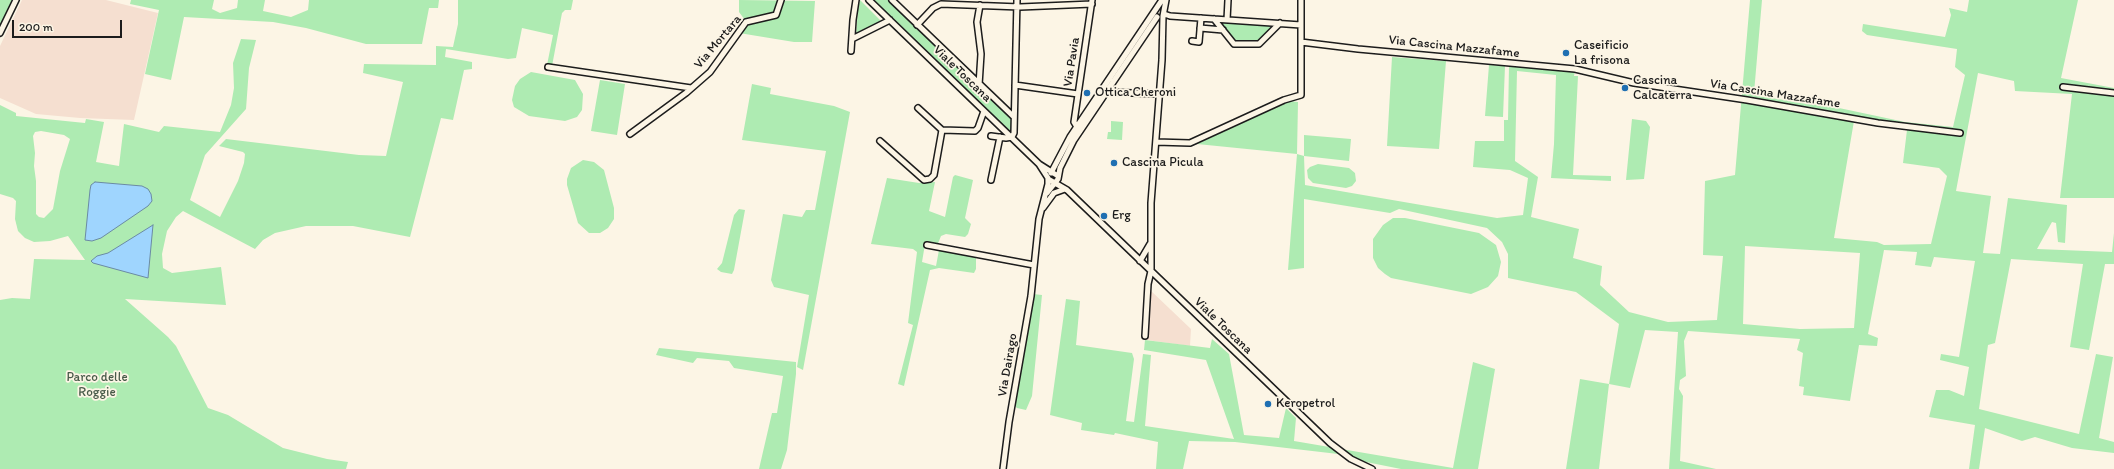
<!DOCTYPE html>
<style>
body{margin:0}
#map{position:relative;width:2114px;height:469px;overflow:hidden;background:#fcf5e5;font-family:Itim,sans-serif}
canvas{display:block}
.scale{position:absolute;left:12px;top:20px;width:110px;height:18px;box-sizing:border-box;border:2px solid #1c1c1c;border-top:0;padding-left:5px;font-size:12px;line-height:14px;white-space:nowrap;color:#1c1c1c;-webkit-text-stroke:3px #fcf5e5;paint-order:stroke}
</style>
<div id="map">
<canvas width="2114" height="469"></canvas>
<div class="scale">200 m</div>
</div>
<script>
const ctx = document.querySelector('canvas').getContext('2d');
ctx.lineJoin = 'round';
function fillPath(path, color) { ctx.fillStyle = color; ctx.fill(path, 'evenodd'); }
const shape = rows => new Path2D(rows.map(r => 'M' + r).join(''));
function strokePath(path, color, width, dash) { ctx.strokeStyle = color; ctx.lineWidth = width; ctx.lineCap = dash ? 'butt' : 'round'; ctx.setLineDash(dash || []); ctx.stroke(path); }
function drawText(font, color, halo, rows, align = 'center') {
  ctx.font = font + ' Itim,sans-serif'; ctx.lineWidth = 3.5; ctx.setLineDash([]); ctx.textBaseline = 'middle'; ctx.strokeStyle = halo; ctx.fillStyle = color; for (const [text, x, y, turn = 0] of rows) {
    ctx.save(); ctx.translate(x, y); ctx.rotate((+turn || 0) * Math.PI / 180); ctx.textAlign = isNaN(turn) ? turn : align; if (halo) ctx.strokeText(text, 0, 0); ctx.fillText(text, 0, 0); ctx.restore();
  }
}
fillPath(shape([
 [22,0,106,0,158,13,134,120,80,118,36,114,0,98,0,46],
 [1149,289,1191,329,1190,346,1147,340]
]), '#f5dfd0');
fillPath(shape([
 [0,0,16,0,0,32],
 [131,0,214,0,212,9,220,13,237,8,238,0,265,0,263,11,291,17,308,10,309,0,439,0,438,8,429,8,422,44,366,44,306,28,273,22,184,17,171,80,145,74,159,10,130,4],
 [458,0,573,0,571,10,565,10,562,13,552,66,547,65,553,35,522,28,516,58,508,59,446,49,445,57,472,62,472,69,464,70,453,120,441,118,410,237,353,226,306,226,275,233,263,240,255,249,183,211,176,217,167,231,162,254,163,268,172,273,221,267,226,305,125,299,168,337,176,346,208,408,228,415,283,448,327,459,348,462,346,469,0,469,0,300,12,298,30,299,34,259,85,260,68,236,50,241,34,242,25,238,18,231,15,219,16,201,13,198,0,194,0,105,16,113,16,116,85,123,86,119,104,122,96,162,119,166,124,124,159,132,164,126,220,132,231,105,234,88,233,63,241,39,256,40,249,68,246,109,205,155,190,200,220,217,238,181,244,163,245,154,243,152,219,146,226,139,359,155,386,156,403,82,363,73,364,64,436,65,436,46,453,47,458,24],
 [41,131,64,135,70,139,60,171,53,209,44,218,39,217,36,214,36,181,34,166,35,153,33,136,35,132],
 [739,0,815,1,812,42,794,42,739,33,745,20,739,12],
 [860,0,882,22,856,35,858,9],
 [873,0,889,0,1011,119,1012,134],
 [1750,0,1762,0,1754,93,1757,96,1839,108,1905,122,1953,127,1965,75,1955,67,1957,49,1867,35,1862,31,1863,24,1945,37,1951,15,1949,8,1967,12,1969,0,2078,0,2061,78,2114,88,2114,198,2060,198,2072,94,2015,91,2014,81,1978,73,1956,191,1991,196,1983,253,2000,254,2008,198,2067,205,2065,243,2058,242,2056,223,2052,222,2037,249,2112,252,2114,233,2114,264,2105,264,2089,350,2070,347,2083,264,2011,259,1995,343,1988,345,1979,409,2079,434,2096,354,2113,357,2099,438,2114,442,2114,453,2072,448,2035,437,2022,441,1985,428,1979,469,1969,469,1975,425,1929,417,1936,390,1949,390,1964,396,1969,367,1940,360,1941,354,1959,357,1975,261,1934,257,1931,267,1915,265,1917,252,1884,250,1868,334,1878,338,1877,346,1859,345,1850,401,1803,395,1804,387,1799,386,1803,353,1797,350,1800,339,1688,331,1684,341,1686,376,1680,380,1679,389,1683,396,1680,461,1716,469,1669,469,1678,332,1645,330,1630,388,1609,384,1599,469,1566,469,1580,379,1609,384,1619,324,1576,292,1508,278,1508,254,1502,242,1487,228,1399,209,1390,213,1304,199,1304,268,1288,270,1297,154,1197,144,1289,101,1298,102,1297,154,1304,156,1304,135,1351,139,1349,161,1304,156,1305,185,1497,218,1523,215,1528,178,1510,170,1473,167,1475,141,1504,141,1504,120,1508,120,1509,66,1575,71,1574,76,1578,76,1573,175,1611,176,1611,181,1551,178,1554,144,1556,75,1517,71,1515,161,1538,177,1531,217,1579,229,1573,258,1602,266,1600,285,1629,312,1668,322,1717,320,1723,256,1703,255,1705,181,1735,175],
 [1854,121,1907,130,1903,163,1939,168,1947,176,1931,244,1884,245,1877,242,1834,238],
 [1745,246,1860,253,1854,328,1800,329,1743,324],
 [1219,22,1274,26,1258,43,1235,42],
 [1392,57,1446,61,1439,149,1387,146],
 [1489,65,1505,66,1503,117,1485,116],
 [531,72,575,80,583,94,582,110,577,117,565,121,529,116,514,107,512,100,515,86,520,79],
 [600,80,625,84,617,135,591,131],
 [752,84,771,88,770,94,834,106,850,112,803,370,797,367,809,295,774,287,771,280,783,214,802,217,806,210,815,210,826,151,742,140],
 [1632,119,1646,121,1650,127,1644,179,1626,180],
 [1111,121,1123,122,1122,140,1107,139,1108,132,1111,132],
 [583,160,594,162,604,170,614,208,614,219,608,228,600,233,589,233,578,223,567,185,567,179,571,168],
 [1318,164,1349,168,1355,173,1356,181,1352,186,1346,188,1313,183,1308,178,1307,170,1310,167],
 [955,175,973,180,965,218,971,224,968,234,965,237,946,234,941,236,937,246,925,244,922,262,936,266,939,250,976,256,976,269,974,273,939,268,930,270,904,386,898,384,913,325,908,323,917,252,913,249,871,244,887,178,919,183,935,182,929,211,945,217,953,177],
 [739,209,745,210,734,270,732,274,721,272,717,269,722,263,734,215],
 [1393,218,1405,218,1479,233,1496,245,1501,262,1498,276,1488,287,1471,294,1391,278,1385,274,1378,268,1373,258,1373,239,1383,225],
 [1033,294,1042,295,1032,396,1026,410,1017,408,1014,405],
 [1066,299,1080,301,1076,345,1132,353,1134,359,1126,421,1134,422,1143,354,1151,355,1145,426,1234,439,1206,360,1144,350,1145,340,1210,348,1212,339,1229,354,1244,435,1279,438,1286,408,1296,418,1294,441,1453,468,1473,362,1495,369,1478,469,1401,469,1366,462,1338,454,1235,442,1189,441,1183,469,1156,469,1158,442,1115,433,1114,435,1081,430,1082,423,1050,415],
 [659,348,796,362,796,374,787,450,781,469,759,469,772,413,777,413,783,376,734,368,729,361,697,358,693,363,656,355]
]), '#aeebb2');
const water = shape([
 [95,182,142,186,148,189,151,194,152,201,148,206,101,238,92,241,85,240,90,190,91,185,95,182],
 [153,225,148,278,93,263,91,261,97,256,108,253,153,225]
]);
fillPath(water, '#9fd5fe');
strokePath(water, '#6b8ba4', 1);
const minor = shape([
 [869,0,1039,164,1058,176],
 [892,0,1014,117],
 [1164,14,1170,16,1301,25],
 [1163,16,1166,0],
 [1214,19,1234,44,1259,44,1280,23],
 [1227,20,1228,0],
 [917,25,933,8,941,4,1020,7,1092,4],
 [1200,28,1223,30],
 [0,33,16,0],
 [852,39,890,20],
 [1192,41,1199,42,1201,18],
 [1301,42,1358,49,1575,69,1634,83,1747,100,1878,123,1960,133],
 [851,51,853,20,856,0],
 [548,67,691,88],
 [979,85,981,54,977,22,980,5],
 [1015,85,1078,94],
 [2063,87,2114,93],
 [1105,92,1160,94],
 [918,108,942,130,975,131,978,128,984,111],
 [1077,127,1074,122,1092,0],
 [630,134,686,93,710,72,746,22,776,15,781,0],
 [991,136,1006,138,1012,137,1014,133,1017,0],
 [880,141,924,180,930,179,934,175,942,130],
 [1156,142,1190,143,1284,100,1301,95,1301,0],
 [1051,173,1070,137,1162,0],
 [1048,179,1067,190,1330,443,1351,459,1372,469],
 [991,180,1000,137],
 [1047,193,1058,179,1060,168,1074,140,1157,17],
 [1043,208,1054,193,1065,189],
 [927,245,1034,265],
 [1140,261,1150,244],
 [1151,271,1151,203,1162,60,1163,16],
 [1145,336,1148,284,1151,271],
 [1003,469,1009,422,1031,296,1039,219,1048,184,1048,178,1039,164]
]);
strokePath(minor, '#1c1c1c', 8);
strokePath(minor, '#fcf5e5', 5);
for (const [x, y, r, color] of [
 [1566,53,4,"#1f6fb2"],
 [1625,88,4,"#1f6fb2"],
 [1087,93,4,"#1f6fb2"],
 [1114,163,4,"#1f6fb2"],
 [1104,216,4,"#1f6fb2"],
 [1268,404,4,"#1f6fb2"]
]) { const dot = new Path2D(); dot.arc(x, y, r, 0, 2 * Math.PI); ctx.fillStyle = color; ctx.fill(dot); strokePath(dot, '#fcf5e5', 1.5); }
drawText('13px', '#1c1c1c', '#fcf5e5', [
 ["Via Mortara",718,42,-50],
 ["Via Cascina Mazzafame",1454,47,6],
 ["Via Pavia",1072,62,-81],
 ["Viale Toscana",962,74,44],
 ["Via Cascina Mazzafame",1775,94,9],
 ["Viale Toscana",1223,326,44],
 ["Via Dairago",1008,365,-80]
]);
drawText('13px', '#1c1c1c', '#fcf5e5', [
 ["Caseificio",1574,46],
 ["La frisona",1574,61],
 ["Cascina",1633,81],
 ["Calcaterra",1633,96],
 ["Ottica Cheroni",1095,93],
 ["Cascina Picula",1122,163],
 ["Erg",1112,216],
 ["Keropetrol",1276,404]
], 'left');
drawText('13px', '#485a49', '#fcf5e5', [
 ["Parco delle",97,378],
 ["Roggie",97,393]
]);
</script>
